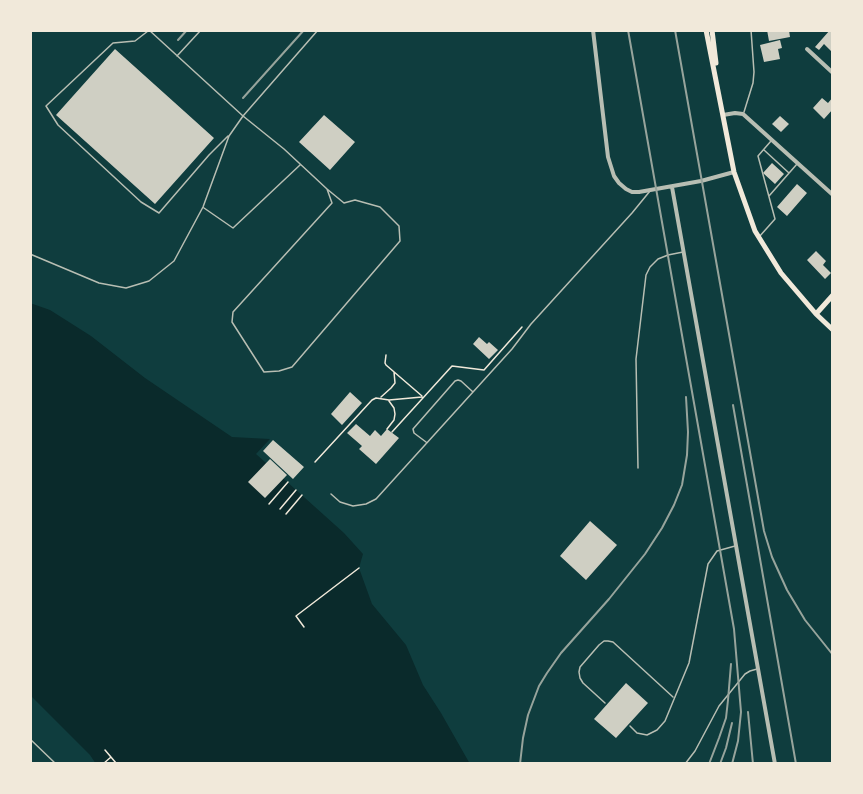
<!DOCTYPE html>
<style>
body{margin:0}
#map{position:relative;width:863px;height:794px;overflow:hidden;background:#0f3d3e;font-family:"Space Grotesk",sans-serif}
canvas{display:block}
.frame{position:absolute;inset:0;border:32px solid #f1e9da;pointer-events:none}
</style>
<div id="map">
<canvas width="863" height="794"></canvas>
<div class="frame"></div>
</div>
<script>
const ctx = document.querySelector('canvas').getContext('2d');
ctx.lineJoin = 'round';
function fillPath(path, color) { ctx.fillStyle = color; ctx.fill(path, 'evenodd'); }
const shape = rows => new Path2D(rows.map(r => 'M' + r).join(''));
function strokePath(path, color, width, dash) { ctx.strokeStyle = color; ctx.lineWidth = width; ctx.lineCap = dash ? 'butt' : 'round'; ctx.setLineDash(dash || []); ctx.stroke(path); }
fillPath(shape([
 [30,303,50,310,91,336,145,378,232,437,270,439,256,454,344,533,363,554,359,568,372,604,406,645,423,685,441,713,470,764,96,764,90,755,30,695]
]), '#0a2a2b');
fillPath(shape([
 [767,30,789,30,790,37,769,41],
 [830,30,833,30,833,49,831,51,824,44,819,50,815,47],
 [780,40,782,48,778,49,780,59,764,62,760,45],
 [115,49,214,138,155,204,56,115],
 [833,97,833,109,824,119,813,108,822,98,828,103],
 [324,115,355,142,330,170,299,142],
 [780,116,789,124,781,132,772,124],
 [772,163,784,174,775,184,763,173],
 [797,184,807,193,787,216,777,207],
 [816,251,826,261,823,265,831,273,825,279,807,260],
 [479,337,487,344,489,342,498,350,489,359,473,344],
 [350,392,362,403,342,425,331,414],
 [356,424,370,436,375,430,381,436,387,429,399,438,376,464,359,449,362,446,347,433],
 [273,440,304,467,293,479,263,451],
 [270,459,287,475,265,498,248,482],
 [590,521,617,545,586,580,560,556],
 [626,683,648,703,616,738,594,719]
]), '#cfcfc3');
strokePath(shape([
 [386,355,385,363,386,365,422,396],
 [381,397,391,388,395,383,394,372],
 [387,429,394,420,395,414,394,408,389,401],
 [392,432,452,366,484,370,522,327],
 [315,462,372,400,376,398,389,400,422,397],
 [269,504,288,482],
 [280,509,296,490],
 [286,514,302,495],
 [304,627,296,616,359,568],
 [105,750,116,763],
 [103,764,111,757]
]), '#f1e9da', 1.5);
strokePath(shape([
 [149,30,243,116,284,149,327,189,332,203,233,312,232,322,264,372,279,371,292,367,400,241,399,226,380,207,355,200,344,203,327,189],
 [148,31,135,41,113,43,46,106,58,125,141,202,159,213,209,155,228,136],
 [177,56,201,30],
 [744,112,753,83,754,72,751,30],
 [764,150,789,173],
 [769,196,797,164],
 [204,208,233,228,300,165],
 [759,237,775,219,758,156,771,141],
 [30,254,99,283,126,288,149,281,174,261,203,207,229,136,243,116,318,30],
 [426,442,414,433,413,429,455,381,458,380,461,381,473,392],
 [638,468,636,359,646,275,650,267,658,259,668,255,683,252],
 [331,494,340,502,353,506,366,504,376,499,512,349,531,324,632,213,650,191],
 [605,703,583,683,580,678,579,672,580,667,599,645,604,641,608,641,613,642,673,697],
 [630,726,637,733,647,735,657,730,665,721,689,663,708,564,717,551,735,546],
 [30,739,56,764],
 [685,764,695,751,719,706,745,674,750,671,757,669]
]), '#b8beb3', 1.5);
strokePath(shape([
 [593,30,608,157,614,176,619,183,626,189,632,192,639,192,701,181,734,172],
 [807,49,833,73],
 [723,115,735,113,743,114,833,195],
 [672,187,775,764]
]), '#b8beb3', 4);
strokePath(shape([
 [706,30,734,172,755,231,781,273,816,314,833,330],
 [712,30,716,63],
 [816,314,833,295]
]), '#f1e9da', 5);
strokePath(shape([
 [628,30,734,629,741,712,738,741,732,764],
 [675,30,764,531,772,557,787,590,805,620,833,655],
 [178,40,187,30],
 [243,98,304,30],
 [733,405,796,764],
 [748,712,753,764],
 [520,764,523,738,528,715,539,686,547,673,561,653,609,599,645,554,662,528,674,505,682,485,687,455,688,432,686,397],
 [709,764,719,738,726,718,728,700,731,664],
 [720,764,726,748,732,723]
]), '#97a49c', 2);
</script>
